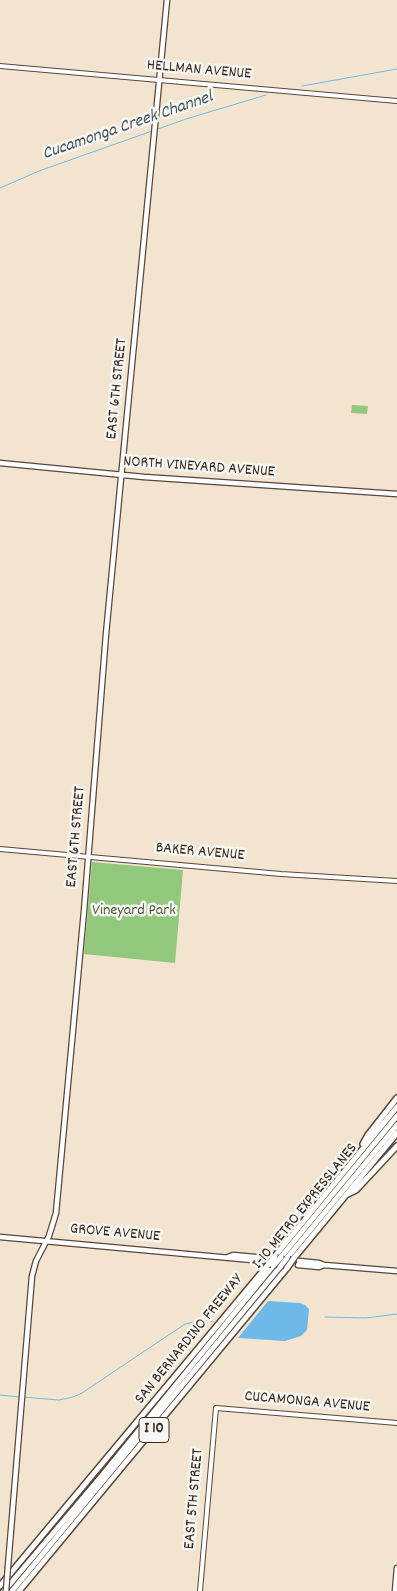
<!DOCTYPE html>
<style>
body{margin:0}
canvas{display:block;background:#f3e4cf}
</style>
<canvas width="397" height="1591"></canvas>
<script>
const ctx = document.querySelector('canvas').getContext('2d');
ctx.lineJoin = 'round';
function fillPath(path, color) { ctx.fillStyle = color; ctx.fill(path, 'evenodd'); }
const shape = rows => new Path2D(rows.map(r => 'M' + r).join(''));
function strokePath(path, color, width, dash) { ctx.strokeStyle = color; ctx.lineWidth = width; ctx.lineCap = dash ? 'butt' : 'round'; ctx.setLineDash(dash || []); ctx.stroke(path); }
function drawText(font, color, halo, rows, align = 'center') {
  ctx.font = font + ' Dekko,sans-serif'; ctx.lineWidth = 5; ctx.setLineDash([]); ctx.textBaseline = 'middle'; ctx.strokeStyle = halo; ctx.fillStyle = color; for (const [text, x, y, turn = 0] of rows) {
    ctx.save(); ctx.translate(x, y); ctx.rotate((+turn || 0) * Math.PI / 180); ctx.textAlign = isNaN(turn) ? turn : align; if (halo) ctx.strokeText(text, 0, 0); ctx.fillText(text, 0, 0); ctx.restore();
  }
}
fillPath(shape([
 [352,405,368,406,367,414,351,413],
 [92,862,183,870,175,963,84,954]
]), '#91c87b');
fillPath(shape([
 [268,1301,300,1303,305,1305,309,1309,307,1330,301,1336,285,1341,238,1338]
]), '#6eb9e7');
strokePath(shape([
 [302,86,397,69],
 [0,188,39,171,186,119,266,95],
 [325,1317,366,1318,397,1314],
 [0,1395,19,1397],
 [23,1397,59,1400,73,1397,82,1393,185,1324,198,1321,208,1320,213,1322]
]), '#6eb9e7', 1);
const minor = shape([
 [0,66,397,101],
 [0,849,281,874,397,881],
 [200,1591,216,1408,397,1423]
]);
const major = shape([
 [0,463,144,477,397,494],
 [0,1237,263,1261],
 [228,1257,233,1255,265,1258],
 [299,1261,319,1263,324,1265,397,1271],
 [298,1265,319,1267,324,1265],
 [8,1566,32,1276,36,1261,49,1236,56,1213,84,911,106,634,167,0],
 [395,1591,397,1568]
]);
const highway = shape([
 [363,1144,368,1135,397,1098],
 [348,1194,356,1190,397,1146],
 [275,1256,397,1107],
 [281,1257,397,1116],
 [287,1258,397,1125],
 [294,1258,397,1133],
 [0,1586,267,1266],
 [4,1591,99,1479,273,1266],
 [12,1591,280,1267],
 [19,1591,287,1268]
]);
strokePath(minor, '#574639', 6);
strokePath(major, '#574639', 7);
strokePath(highway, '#574639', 8);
strokePath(minor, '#fff', 4);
strokePath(major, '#fff', 4.5);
strokePath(highway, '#fff', 5);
const majorBridge = shape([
 [6,1591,8,1566]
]);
const highwayBridge = shape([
 [267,1266,275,1256],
 [273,1266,281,1257],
 [280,1267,287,1258],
 [287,1268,294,1258]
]);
strokePath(majorBridge, '#574639', 7, []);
strokePath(highwayBridge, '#574639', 8, []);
strokePath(majorBridge, '#fff', 4.5);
strokePath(highwayBridge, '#fff', 5);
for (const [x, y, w] of [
 [154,1430,30]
]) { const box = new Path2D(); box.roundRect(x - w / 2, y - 12.5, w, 25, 4); ctx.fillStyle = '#f6f6f2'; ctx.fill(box); strokePath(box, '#3b2a1e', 1); }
drawText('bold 15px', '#3b2a1e', null, [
 ["I 10",154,1430]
]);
drawText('16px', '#3b2a1e', '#f6f6f2', [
 ["HELLMAN AVENUE",199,71,5],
 ["EAST 6TH STREET",118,389,-84],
 ["NORTH VINEYARD AVENUE",199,468,4],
 ["EAST 6TH STREET",77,837,-85],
 ["BAKER AVENUE",200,853,5],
 ["I-10 METRO EXPRESSLANES",306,1207,-51],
 ["GROVE AVENUE",115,1234,5],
 ["SAN BERNARDINO FREEWAY",190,1340,-51],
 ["CUCAMONGA AVENUE",307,1403,5],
 ["EAST 5TH STREET",195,1499,-85]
]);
drawText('16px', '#55593a', '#f6f6f2', [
 ["Vineyard Park",134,912]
]);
drawText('italic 18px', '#4a555a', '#f6f6f2', [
 ["Cucamonga Creek Channel",128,127,-19]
]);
</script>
